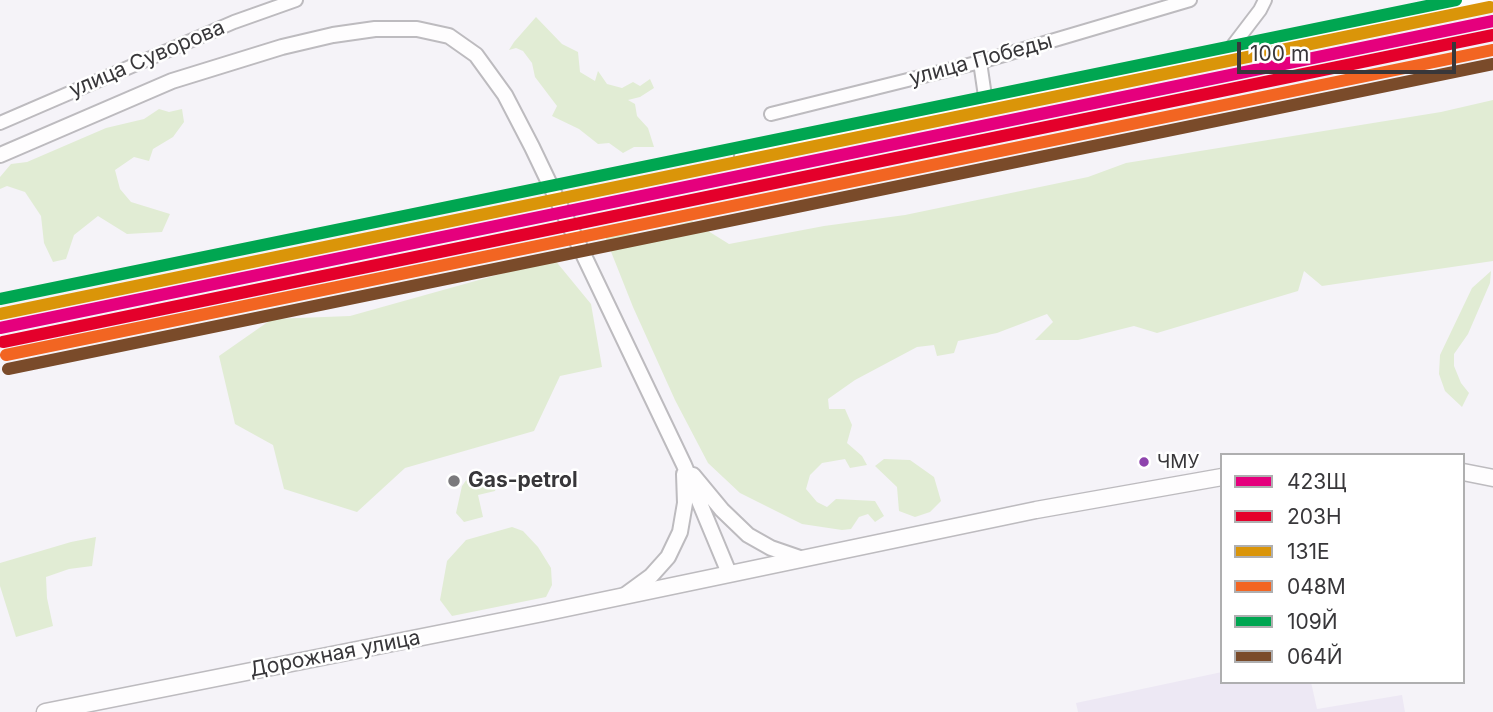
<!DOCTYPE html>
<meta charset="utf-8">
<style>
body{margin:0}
#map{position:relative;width:1493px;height:712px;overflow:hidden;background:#f5f3f8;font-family:Inter,sans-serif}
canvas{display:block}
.legend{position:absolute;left:1220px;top:453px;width:245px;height:231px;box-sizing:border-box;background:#fff;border:2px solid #afafb0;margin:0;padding:9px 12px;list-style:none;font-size:21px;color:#38373a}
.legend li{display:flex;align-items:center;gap:14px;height:35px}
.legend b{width:35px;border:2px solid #afafb0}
.scale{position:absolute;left:1237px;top:42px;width:219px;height:32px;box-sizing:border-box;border:4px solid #38373a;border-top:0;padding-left:9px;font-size:21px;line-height:24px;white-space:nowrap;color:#38373a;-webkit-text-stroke:5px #fff;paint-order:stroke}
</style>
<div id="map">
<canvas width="1493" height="712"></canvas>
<ul class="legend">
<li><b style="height:9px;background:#e5007d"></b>423Щ</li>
<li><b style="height:9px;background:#e4002b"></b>203Н</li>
<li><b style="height:9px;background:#da9509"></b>131Е</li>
<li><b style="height:9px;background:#f26522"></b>048М</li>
<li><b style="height:9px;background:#00a651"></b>109Й</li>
<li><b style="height:9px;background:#7a4b2a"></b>064Й</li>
</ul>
<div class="scale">100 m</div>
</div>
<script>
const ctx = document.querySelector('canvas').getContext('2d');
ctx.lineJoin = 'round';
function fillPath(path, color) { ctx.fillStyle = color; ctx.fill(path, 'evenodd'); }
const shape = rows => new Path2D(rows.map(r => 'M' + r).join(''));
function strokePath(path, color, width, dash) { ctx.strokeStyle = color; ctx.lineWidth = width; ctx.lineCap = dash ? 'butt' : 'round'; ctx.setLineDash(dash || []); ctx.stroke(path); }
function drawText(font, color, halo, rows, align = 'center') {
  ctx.font = font + ' Inter,sans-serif'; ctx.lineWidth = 5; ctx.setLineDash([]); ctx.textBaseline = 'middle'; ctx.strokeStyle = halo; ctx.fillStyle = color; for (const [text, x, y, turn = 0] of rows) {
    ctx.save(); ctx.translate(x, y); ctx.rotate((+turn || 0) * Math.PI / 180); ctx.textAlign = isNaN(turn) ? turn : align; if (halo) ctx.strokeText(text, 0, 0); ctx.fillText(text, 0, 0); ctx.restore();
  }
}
fillPath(shape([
 [1222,672,1222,682,1311,682,1317,709,1402,695,1405,712,1078,712,1076,703]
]), '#ede8f4');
fillPath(shape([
 [536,17,562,44,578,52,580,72,595,81,598,71,607,84,622,88,633,82,640,86,650,79,654,88,640,97,628,100,635,104,637,116,648,128,654,147,634,147,623,153,609,143,598,144,579,129,552,116,557,106,535,77,532,63,523,51,516,48,509,50,514,42],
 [1493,100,1493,261,1322,286,1304,271,1298,291,1157,333,1134,326,1078,340,1035,340,1053,322,1047,314,997,333,958,341,954,353,937,356,934,345,917,347,855,380,828,399,829,409,845,409,852,425,847,443,862,456,867,465,850,468,845,459,822,463,810,475,806,489,817,502,827,507,836,499,875,501,884,516,875,522,868,514,859,517,851,529,842,530,802,524,740,493,708,463,675,400,633,307,602,229,620,228,640,239,663,239,670,227,692,221,729,244,824,226,905,215,1088,177,1126,163,1441,112],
 [159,109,169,112,182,109,184,122,173,137,153,149,149,161,134,157,115,170,120,189,131,202,170,214,162,232,127,234,98,216,74,235,66,259,53,262,44,243,41,216,25,192,7,186,0,189,0,177,11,164,27,162,106,128,144,119],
 [554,259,591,304,602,367,560,376,534,431,405,468,357,512,284,489,273,445,235,424,219,356,272,319,350,316],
 [1491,271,1490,283,1468,334,1454,354,1454,366,1461,383,1469,393,1462,407,1445,391,1439,374,1440,355,1472,288],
 [884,459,910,460,934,477,941,501,930,512,915,517,899,511,897,487,875,466],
 [485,474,492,477,497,485,495,491,478,495,483,517,464,522,456,513,462,486,467,479],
 [512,527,523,531,538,547,551,568,552,585,546,597,452,616,440,600,447,561,466,540],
 [96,537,92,566,69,569,46,577,47,598,53,626,16,637,0,586,0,563,71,542]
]), '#e1ecd4');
const minor = shape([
 [1228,52,1260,10,1265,0],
 [980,62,986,103],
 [771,114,980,62,1190,0],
 [0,123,234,22,296,0],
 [741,156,1487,0]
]);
const tertiary = shape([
 [0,155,172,81,282,47,333,35,375,29,417,29,449,36,476,55,505,95,532,147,684,465,729,573],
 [693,475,722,510,748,535,771,548,800,558],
 [625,595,651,576,668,557,680,532,685,503,684,474]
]);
const secondary = shape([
 [1463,472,1493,478],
 [45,712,543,613,1036,510,1222,477]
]);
strokePath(minor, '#bdbbbf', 16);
strokePath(tertiary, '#bdbbbf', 18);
strokePath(secondary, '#bdbbbf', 19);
strokePath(minor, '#fefdfe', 12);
strokePath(tertiary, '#fefdfe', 14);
strokePath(secondary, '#fefdfe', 16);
strokePath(shape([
 [0,328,1493,21]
]), '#e5007d', 12);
strokePath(shape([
 [3,342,1493,35]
]), '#e4002b', 12);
strokePath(shape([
 [0,314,1490,7]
]), '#da9509', 12);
strokePath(shape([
 [6,355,1493,50]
]), '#f26522', 12);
strokePath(shape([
 [0,299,1456,0]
]), '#00a651', 12);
strokePath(shape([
 [8,369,1493,64]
]), '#7a4b2a', 12);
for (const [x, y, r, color] of [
 [1144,462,6,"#8e44ad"],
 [454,481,7,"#7a797c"]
]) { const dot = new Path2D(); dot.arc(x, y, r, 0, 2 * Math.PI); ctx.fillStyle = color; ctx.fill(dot); strokePath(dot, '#fff', 2.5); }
drawText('19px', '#38373a', '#fff', [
 ["ЧМУ",1157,462]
], 'left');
drawText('21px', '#38373a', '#fff', [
 ["улица Суворова",147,59,-23],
 ["улица Победы",981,60,-15],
 ["Дорожная улица",335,654,-11]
]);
drawText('bold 21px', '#38373a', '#fff', [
 ["Gas-petrol",468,481]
], 'left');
</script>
